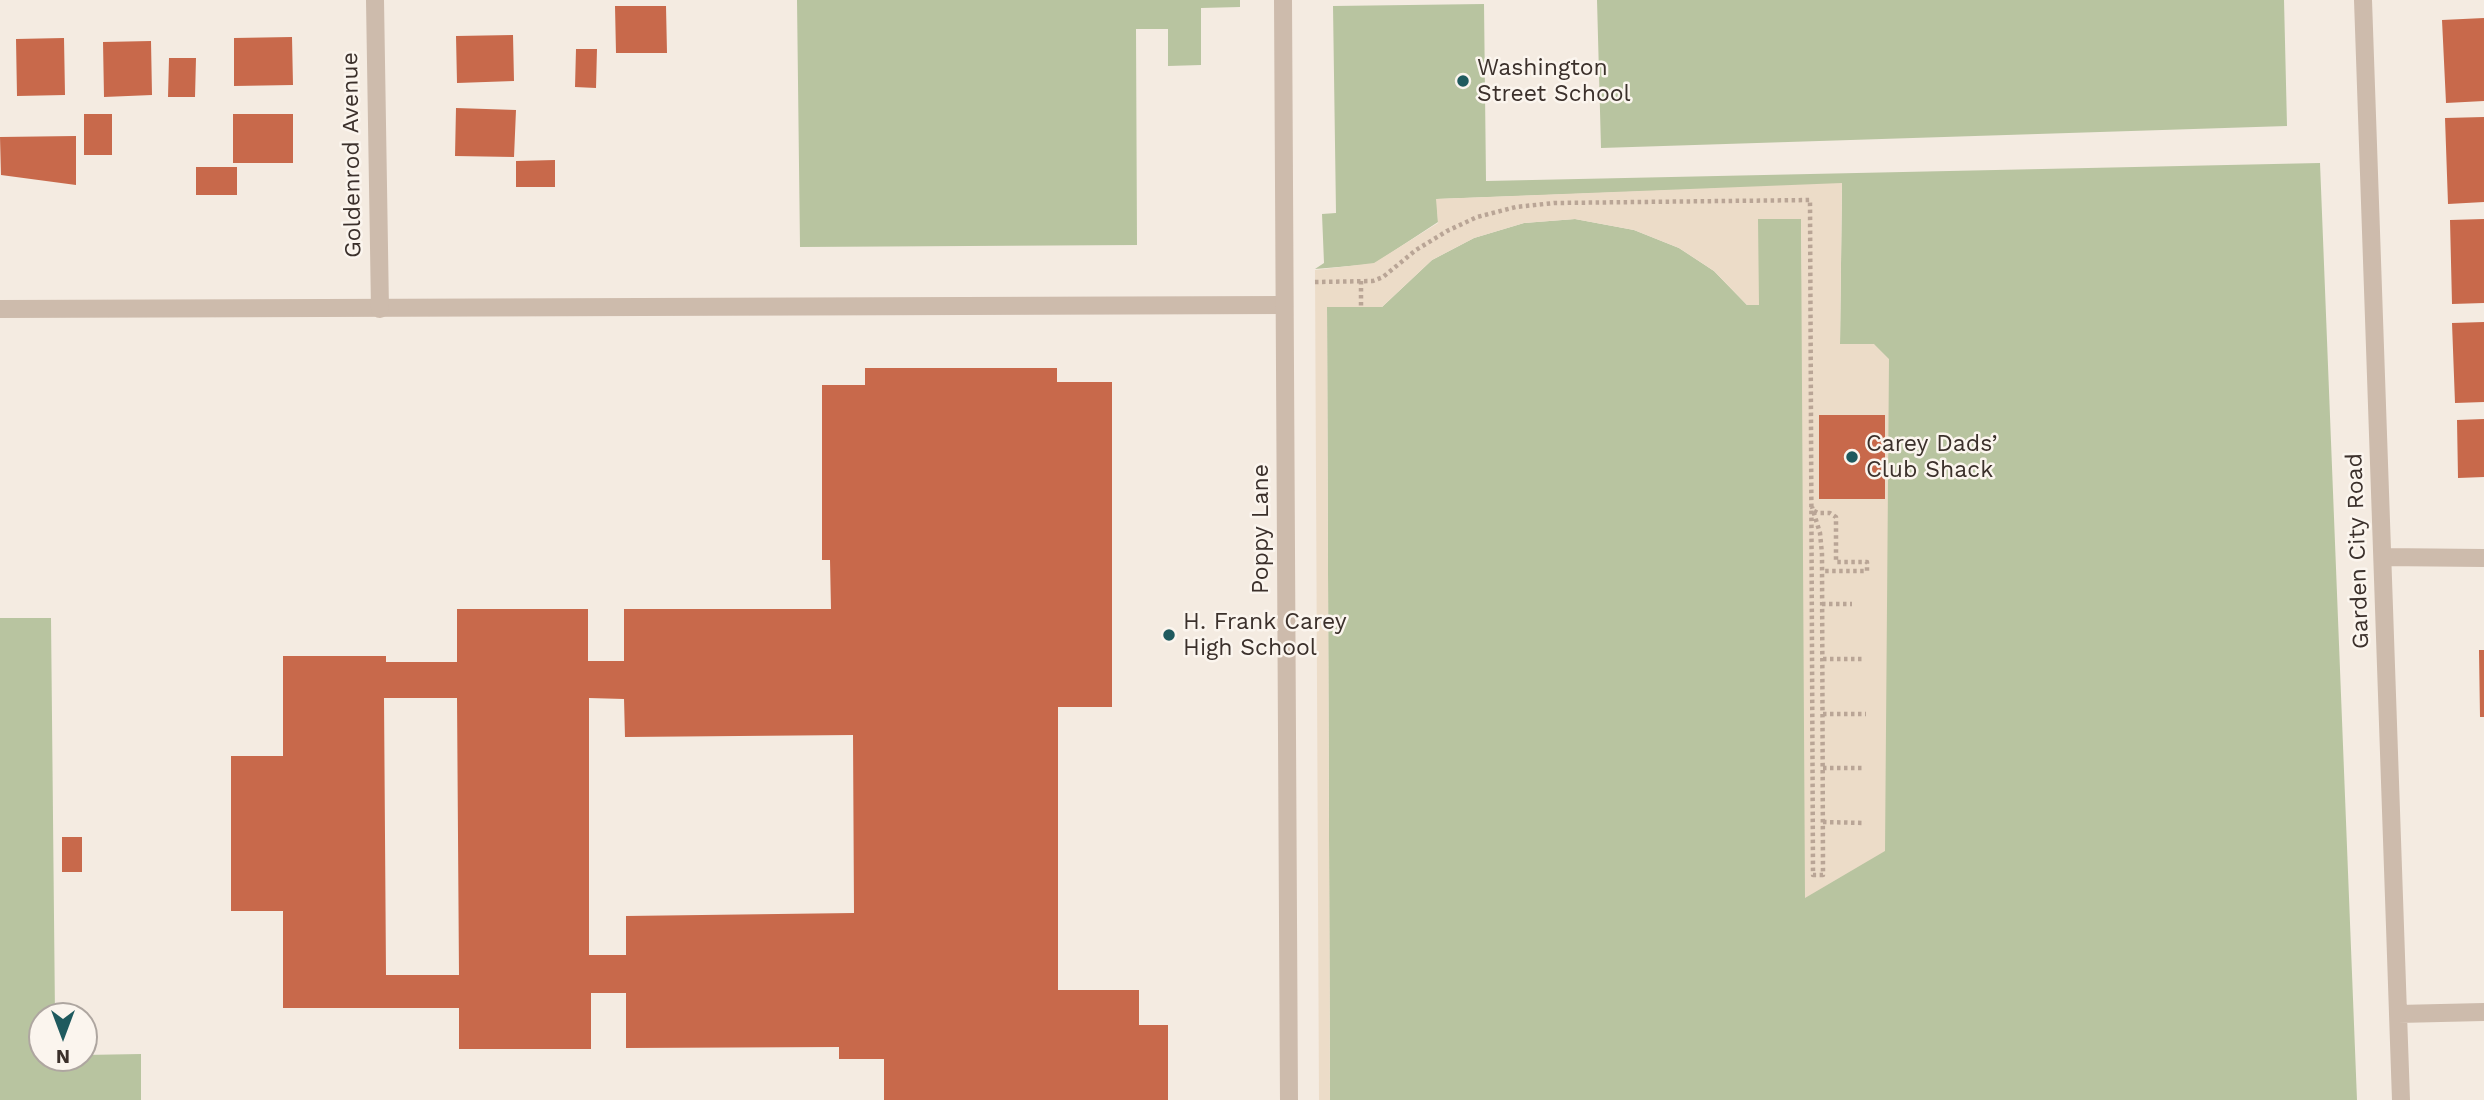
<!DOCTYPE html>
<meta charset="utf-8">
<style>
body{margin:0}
#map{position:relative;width:2484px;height:1100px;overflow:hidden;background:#f4ebe1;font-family:"Work Sans",sans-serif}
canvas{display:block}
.north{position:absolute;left:28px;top:1002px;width:70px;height:70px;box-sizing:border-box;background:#fbf5ee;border:2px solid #aea6a0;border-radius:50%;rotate:180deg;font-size:19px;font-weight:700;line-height:28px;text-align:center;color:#3b302b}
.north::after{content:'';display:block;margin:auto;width:24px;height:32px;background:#1f5a5e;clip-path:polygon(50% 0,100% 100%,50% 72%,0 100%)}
</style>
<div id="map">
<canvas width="2484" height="1100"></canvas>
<div class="north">N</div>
</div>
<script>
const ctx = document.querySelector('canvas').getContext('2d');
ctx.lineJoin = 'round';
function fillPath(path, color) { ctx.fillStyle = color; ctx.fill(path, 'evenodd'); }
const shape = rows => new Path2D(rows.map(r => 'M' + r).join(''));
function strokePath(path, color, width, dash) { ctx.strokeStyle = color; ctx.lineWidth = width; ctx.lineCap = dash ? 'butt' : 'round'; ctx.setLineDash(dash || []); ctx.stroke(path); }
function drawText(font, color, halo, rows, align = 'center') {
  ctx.font = font + ' "Work Sans",sans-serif'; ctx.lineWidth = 5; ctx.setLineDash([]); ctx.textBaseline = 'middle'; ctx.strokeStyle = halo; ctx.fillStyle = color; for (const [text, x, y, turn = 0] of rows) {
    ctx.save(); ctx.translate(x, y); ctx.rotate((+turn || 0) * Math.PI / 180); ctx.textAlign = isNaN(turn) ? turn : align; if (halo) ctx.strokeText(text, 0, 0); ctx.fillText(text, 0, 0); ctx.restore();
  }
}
fillPath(shape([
 [797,0,1240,0,1240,7,1201,8,1201,65,1168,66,1168,29,1136,29,1137,245,800,247],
 [1597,0,2284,0,2287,126,1601,148],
 [1484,4,1486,181,2320,163,2357,1100,1330,1100,1327,307,1382,307,1432,260,1474,238,1524,223,1575,219,1634,230,1679,248,1714,271,1747,305,1758,305,1758,218,1801,219,1803,345,1874,344,1840,344,1842,184,1437,199,1438,222,1374,264,1315,269,1324,263,1322,214,1336,213,1333,6],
 [0,618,51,618,55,1016,42,1016,42,1058,84,1058,84,1055,141,1054,141,1100,0,1100]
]), '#b8c4a0');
fillPath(shape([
 [1842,183,1840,344,1874,344,1889,359,1885,851,1805,898,1801,219,1758,219,1759,305,1747,305,1714,271,1679,248,1634,230,1575,219,1524,223,1474,238,1432,260,1382,307,1327,307,1330,1100,1319,1100,1315,270,1374,263,1438,223,1436,199]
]), '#ecdcc8');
fillPath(shape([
 [615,6,666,6,667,53,616,53],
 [2484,18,2484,101,2446,103,2442,20],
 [513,35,514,81,457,83,456,36],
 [292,37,293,85,234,86,234,38],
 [64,38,65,95,17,96,16,39],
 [151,41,152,95,104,97,103,42],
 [576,49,597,49,596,88,575,87],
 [169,58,196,58,195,97,168,97],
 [456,108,516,110,514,157,455,156],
 [84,114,112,114,112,155,84,155],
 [233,114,293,114,293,163,233,163],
 [2484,117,2484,202,2448,204,2445,118],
 [76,136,76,185,1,175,0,137],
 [555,160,555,187,516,187,516,161],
 [196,167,237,167,237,195,196,195],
 [2484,219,2484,303,2452,304,2450,220],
 [2484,322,2484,402,2455,403,2452,323],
 [865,368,1057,368,1057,382,1112,382,1112,707,1058,707,1058,990,1139,990,1139,1025,1168,1025,1168,1100,884,1100,884,1059,839,1059,839,1047,626,1048,626,993,591,993,591,1049,459,1049,459,1008,283,1008,283,911,231,911,231,756,283,756,283,656,386,656,386,662,457,662,457,609,588,609,588,661,624,661,624,609,831,609,830,560,822,560,822,385,865,385],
 [384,698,457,698,459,975,386,975],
 [589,698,624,699,625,737,853,735,854,913,626,916,626,955,589,955],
 [1819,415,1885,415,1885,499,1819,499],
 [2484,419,2484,477,2458,478,2457,420],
 [2479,650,2484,650,2484,717,2480,717],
 [62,837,82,837,82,872,62,872]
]), '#c8694b');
strokePath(shape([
 [1361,281,1361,307],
 [1315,282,1373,281,1383,277,1416,250,1447,231,1477,217,1516,207,1554,203,1810,200,1813,875,1823,875,1822,554,1820,533,1812,507],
 [1814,511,1818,513,1830,513,1836,517,1836,562,1867,562,1867,571,1822,571],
 [1822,604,1852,604],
 [1823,659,1864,659],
 [1823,714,1866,714],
 [1823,768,1865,768],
 [1823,822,1865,823]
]), '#b9a596', 4.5, [3.5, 3.5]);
strokePath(shape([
 [1,309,1284,305]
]), '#cdbbac', 18);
strokePath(shape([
 [375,0,380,309],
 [1283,0,1289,1100],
 [2363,0,2401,1100],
 [2383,557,2484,558],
 [2398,1014,2484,1012]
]), '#cdbbac', 18);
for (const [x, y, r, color] of [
 [1463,81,7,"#1f5a5e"],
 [1852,457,7,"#1f5a5e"],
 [1169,635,7,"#1f5a5e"]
]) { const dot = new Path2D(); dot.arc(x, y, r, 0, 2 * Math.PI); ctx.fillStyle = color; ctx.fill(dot); strokePath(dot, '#fbf5ee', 2.5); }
drawText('23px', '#3b302b', '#fbf5ee', [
 ["Washington",1477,68],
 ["Street School",1477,94],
 ["Carey Dads’",1866,444],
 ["Club Shack",1866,470],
 ["H. Frank Carey",1183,622],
 ["High School",1183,648]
], 'left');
drawText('23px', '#3b302b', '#fbf5ee', [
 ["Goldenrod Avenue",352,155,-91],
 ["Poppy Lane",1261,529,-90],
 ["Garden City Road",2358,551,-92]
]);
</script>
